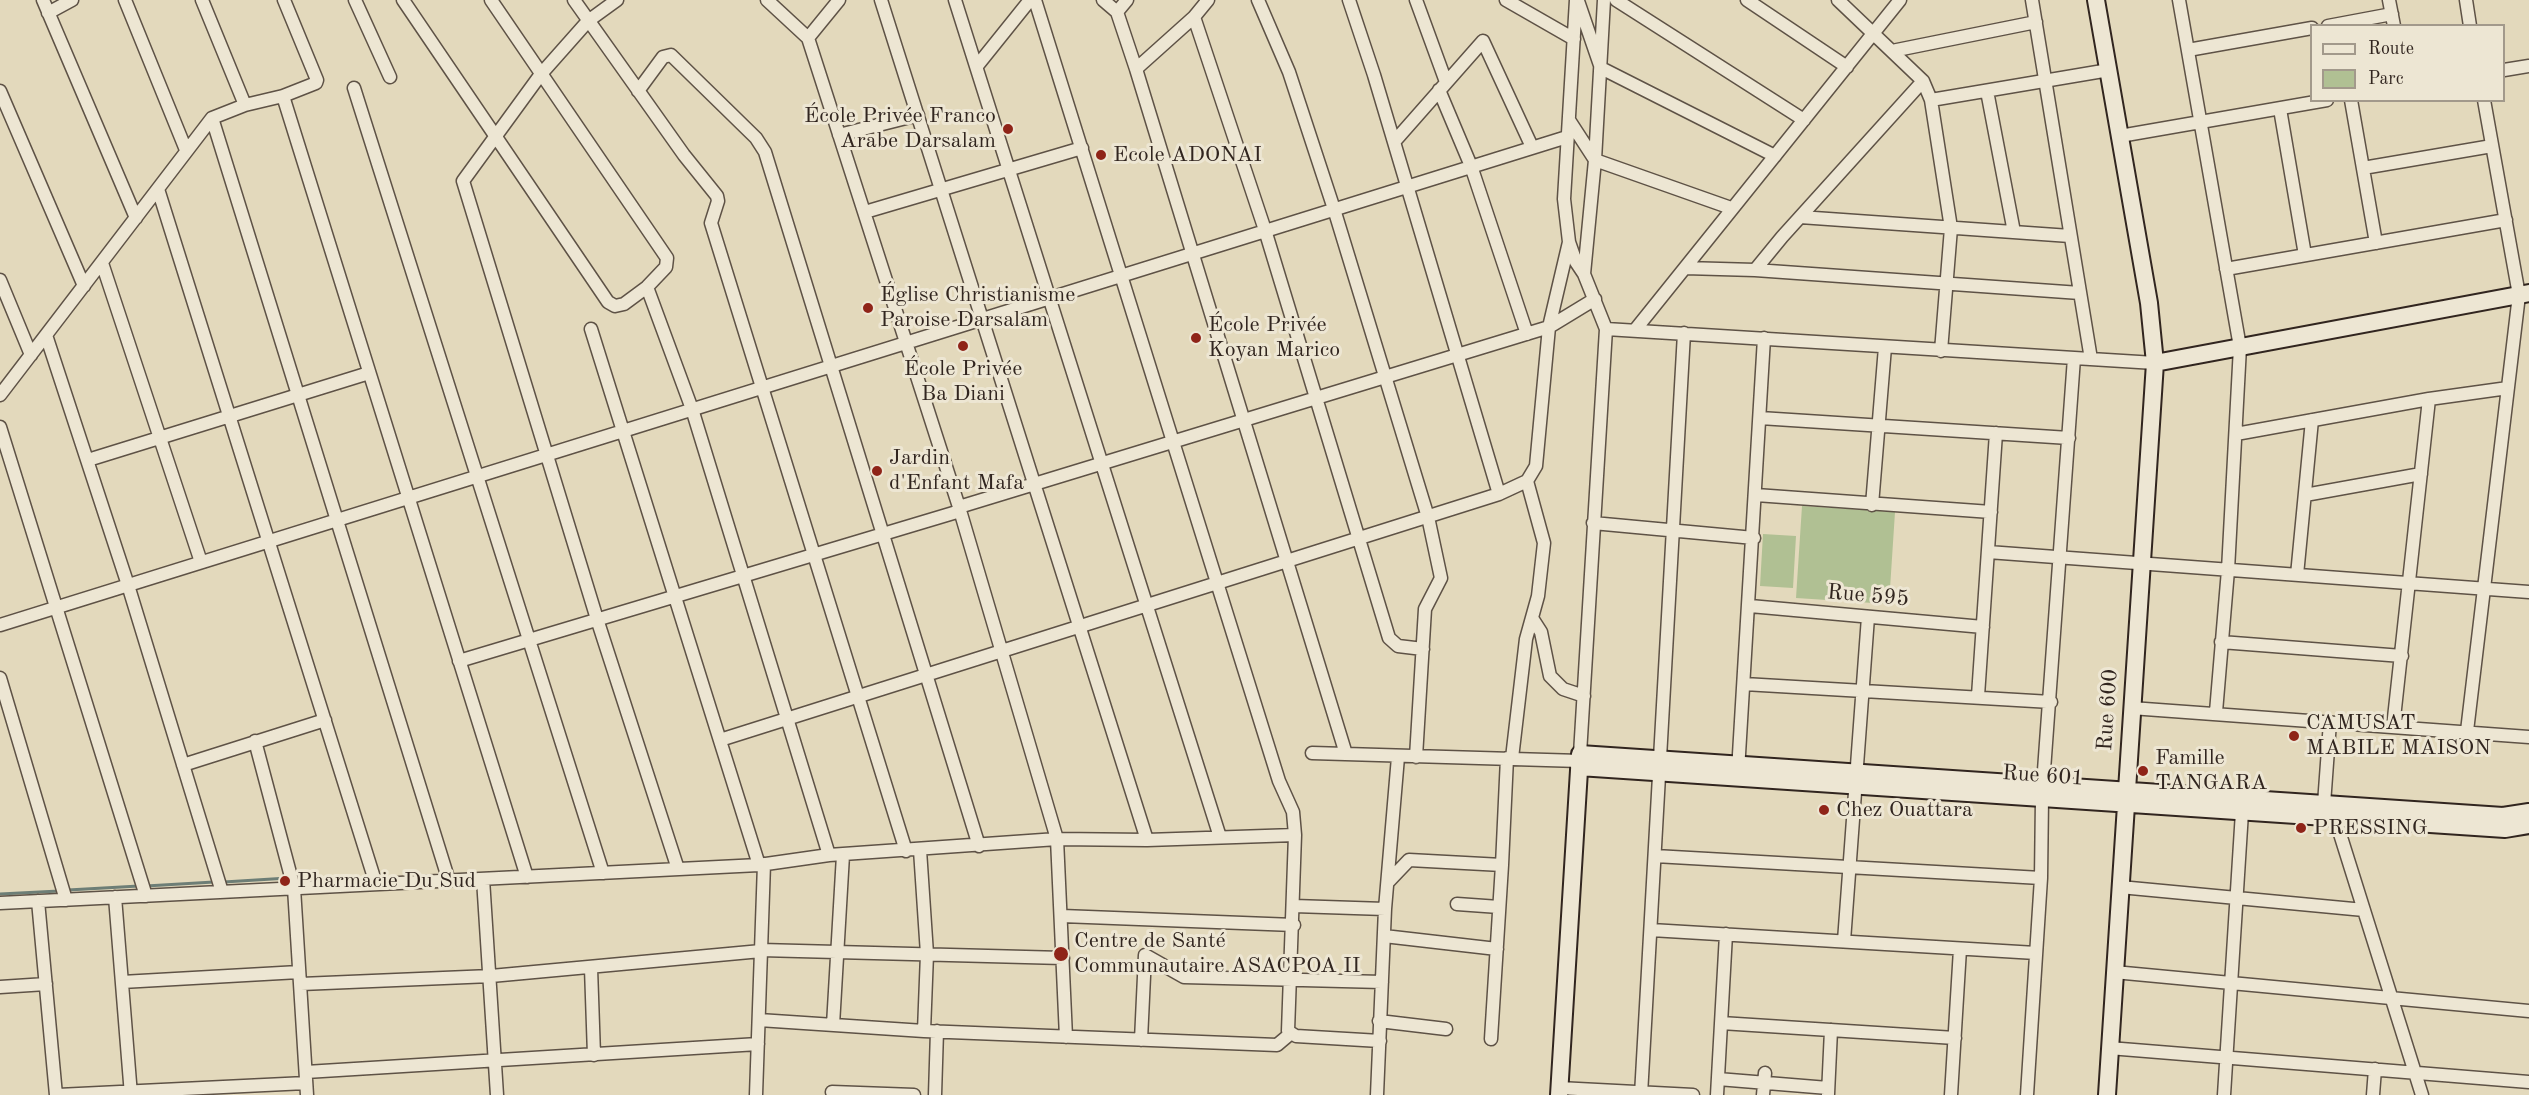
<!DOCTYPE html>
<meta charset="utf-8">
<style>
body{margin:0}
#map{position:relative;width:2529px;height:1095px;overflow:hidden;background:#e3d9bc;font-family:"Old Standard TT",serif}
canvas{display:block}
.legend{position:absolute;left:2310px;top:24px;width:195px;height:78px;box-sizing:border-box;background:#ede6d3;border:2px solid #a2998b;margin:0;padding:8px 10px;list-style:none;font-size:18px;color:#31251f}
.legend li{display:flex;align-items:center;gap:12px;height:30px}
.legend b{width:30px;border:2px solid #a2998b}
</style>
<div id="map">
<canvas width="2529" height="1095"></canvas>
<ul class="legend">
<li><b style="height:8px;background:#ede6d3"></b>Route</li>
<li><b style="height:16px;background:#b0c093"></b>Parc</li>
</ul>
</div>
<script>
const ctx = document.querySelector('canvas').getContext('2d');
ctx.lineJoin = 'round';
function fillPath(path, color) { ctx.fillStyle = color; ctx.fill(path, 'evenodd'); }
const shape = rows => new Path2D(rows.map(r => 'M' + r).join(''));
function strokePath(path, color, width, dash) { ctx.strokeStyle = color; ctx.lineWidth = width; ctx.lineCap = dash ? 'butt' : 'round'; ctx.setLineDash(dash || []); ctx.stroke(path); }
function drawText(font, color, halo, rows, align = 'center') {
  ctx.font = font + ' "Old Standard TT",serif'; ctx.lineWidth = 6; ctx.setLineDash([]); ctx.textBaseline = 'middle'; ctx.strokeStyle = halo; ctx.fillStyle = color; for (const [text, x, y, turn = 0] of rows) {
    ctx.save(); ctx.translate(x, y); ctx.rotate((+turn || 0) * Math.PI / 180); ctx.textAlign = isNaN(turn) ? turn : align; if (halo) ctx.strokeText(text, 0, 0); ctx.fillText(text, 0, 0); ctx.restore();
  }
}
fillPath(shape([
 [1802,506,1895,512,1889,604,1796,598],
 [1763,534,1796,536,1793,588,1760,586]
]), '#b0c093');
strokePath(shape([
 [224,882,288,878],
 [146,886,214,882],
 [68,890,139,886],
 [0,894,59,891]
]), '#6d7e76', 3);
const street = shape([
 [43,0,136,218],
 [125,0,186,150],
 [202,0,245,105],
 [355,0,390,77],
 [403,0,608,302,615,306,624,304,647,287,666,267,667,258,491,0],
 [574,0,684,155,717,196,718,201,711,223,906,851],
 [617,0,588,21,541,74,463,181,597,619,678,869],
 [767,0,808,38,959,507,1057,839,1066,1037],
 [881,0,1147,840],
 [955,0,1220,837],
 [1103,0,1117,12,1136,69,1346,754],
 [1258,0,1289,72,1334,209,1428,517,1441,578,1425,609,1416,757],
 [1349,0,1374,75,1499,494],
 [1416,0,1446,82],
 [1506,0,1574,39],
 [1576,0,1564,199,1569,242,1576,262,1584,274],
 [1616,0,1804,120],
 [1747,0,1847,67],
 [1838,0,1923,81,1931,100,1951,228,1941,351],
 [2032,0,2091,359],
 [2179,0,2240,347,2228,570,2216,712],
 [2389,0,2394,26],
 [2466,0,2470,26],
 [1578,1,1601,68,1775,156],
 [1117,12,1127,0],
 [48,13,72,0],
 [1194,17,1265,230,1389,638,1398,646,1423,649],
 [2328,26,2392,14],
 [808,38,839,0],
 [2188,50,2312,28],
 [1892,51,2036,22],
 [977,66,1030,0],
 [1136,69,1194,17,1208,0],
 [2504,70,2529,66],
 [354,88,603,873],
 [1439,90,1471,166,1527,334],
 [0,91,84,286],
 [638,91,663,57,671,55,756,138,765,152,979,846],
 [1987,91,2014,232],
 [283,96,527,877],
 [1931,100,2109,70],
 [2351,100,2376,243],
 [2280,109,2305,255],
 [212,118,449,881],
 [1569,120,1595,160,1731,208],
 [839,135,918,115],
 [2120,136,2327,100],
 [1394,142,1483,41,1532,147],
 [2363,168,2492,146],
 [158,189,376,884],
 [865,212,1082,148],
 [1800,217,2070,236],
 [102,263,201,562],
 [1685,268,1755,270,2080,293],
 [2226,269,2506,220],
 [1755,270,1782,237,1923,81],
 [0,280,31,355],
 [647,287,692,409,829,855],
 [591,329,759,865],
 [1606,329,2155,363],
 [1635,330,1900,0],
 [46,335,128,585,222,892],
 [0,395,212,118,245,105,283,96,316,83,317,80,284,0],
 [1760,418,2069,438],
 [0,427,146,896],
 [2236,434,2429,399,2508,388],
 [88,460,369,373],
 [1756,495,1991,512],
 [2305,495,2421,474],
 [1872,505,1885,347],
 [959,507,1549,327,1595,299],
 [1593,523,1754,538],
 [1988,552,2529,592],
 [2297,575,2312,420],
 [1750,606,1983,627],
 [1532,618,1541,632,1550,676,1563,689,1584,696],
 [0,625,1567,137],
 [2221,642,2402,656],
 [459,661,960,511],
 [0,678,66,900],
 [1744,684,2051,702],
 [1978,696,1996,433],
 [2131,708,2529,737],
 [2393,727,2429,399],
 [2467,731,2519,295,2484,100],
 [720,740,1499,494,1527,481,1536,466,1549,327,1569,242],
 [255,741,294,888,307,1095],
 [1312,753,1580,761],
 [1580,754,1606,329,1584,274,1595,160,1604,0],
 [1512,758,1526,639,1538,596,1544,543,1527,481],
 [183,765,325,720],
 [1738,771,1764,338],
 [2324,804,2330,722],
 [2335,818,2422,1095],
 [1295,835,1288,1031,1296,1036,1380,1041],
 [920,850,927,954,924,1031],
 [1655,856,2041,878],
 [483,879,497,1095],
 [1389,881,1409,860,1502,865,1507,758],
 [2120,887,2364,910],
 [115,897,131,1095],
 [38,901,56,1095],
 [0,903,759,865,829,855,1057,839,1147,840,1295,835,1293,812,1279,781,1035,0],
 [1457,904,1499,907],
 [1294,906,1385,909],
 [1062,916,1294,925],
 [1651,930,2036,953],
 [1384,936,1497,949],
 [1844,941,1868,617],
 [761,950,1063,958],
 [591,968,594,1055],
 [2114,972,2529,1011],
 [122,982,299,972],
 [301,984,491,976,761,951],
 [0,987,46,984],
 [759,1020,924,1031,1277,1045,1290,1034],
 [1379,1021,1446,1029],
 [1721,1023,1955,1038],
 [833,1025,843,855],
 [1491,1039,1502,865],
 [1141,1040,1145,955,1184,977,1382,982],
 [2109,1048,2529,1082],
 [306,1072,758,1044],
 [1718,1079,1828,1088],
 [1559,1088,1693,1095],
 [832,1092,914,1095],
 [1828,1094,1831,1030],
 [58,1095,306,1083],
 [756,1095,764,864],
 [935,1095,937,1031],
 [1377,1095,1385,909,1398,757],
 [1641,1095,1684,333],
 [1717,1095,1726,934],
 [1763,1095,1765,1073],
 [1951,1095,1960,949],
 [2027,1095,2041,878,2042,798,2074,358],
 [2224,1095,2242,812],
 [2373,1095,2375,1069]
]);
const secondary = shape([
 [2096,0,2149,303,2155,363,2107,1095],
 [2155,363,2529,293],
 [1579,767,2505,829,2529,825],
 [1559,1095,1580,754,2503,816,2529,812]
]);
strokePath(street, '#5e5246', 15);
strokePath(secondary, '#31251f', 20);
strokePath(street, '#ede6d3', 12);
strokePath(secondary, '#ede6d3', 16);
for (const [x, y, r, color] of [
 [1008,129,6,"#8f2418"],
 [1101,155,6,"#8f2418"],
 [868,308,6,"#8f2418"],
 [1196,338,6,"#8f2418"],
 [963,346,6,"#8f2418"],
 [877,471,6,"#8f2418"],
 [2294,736,6,"#8f2418"],
 [2143,771,6,"#8f2418"],
 [1824,810,6,"#8f2418"],
 [2301,828,6,"#8f2418"],
 [285,881,6,"#8f2418"],
 [1061,954,8,"#8f2418"]
]) { const dot = new Path2D(); dot.arc(x, y, r, 0, 2 * Math.PI); ctx.fillStyle = color; ctx.fill(dot); strokePath(dot, '#ede6d3', 2); }
drawText('22px', '#31251f', '#ede6d3', [
 ["École Privée Franco",996,116,"right"],
 ["Arabe Darsalam",996,141,"right"],
 ["Ecole ADONAI",1113,155],
 ["Église Christianisme",880,295],
 ["Paroise Darsalam",880,320],
 ["École Privée",1208,325],
 ["Koyan Marico",1208,350],
 ["École Privée",963,369,"center"],
 ["Ba Diani",963,394,"center"],
 ["Jardin",889,458],
 ["d'Enfant Mafa",889,483],
 ["CAMUSAT",2306,723],
 ["MABILE MAISON",2306,748],
 ["Famille",2155,758],
 ["TANGARA",2155,783],
 ["Chez Ouattara",1836,810],
 ["PRESSING",2313,828],
 ["Pharmacie Du Sud",297,881],
 ["Centre de Santé",1074,941],
 ["Communautaire ASACPOA II",1074,966]
], 'left');
drawText('22px', '#31251f', '#ede6d3', [
 ["Rue 595",1868,596,5],
 ["Rue 600",2108,710,-86],
 ["Rue 601",2043,776,4]
]);
</script>
